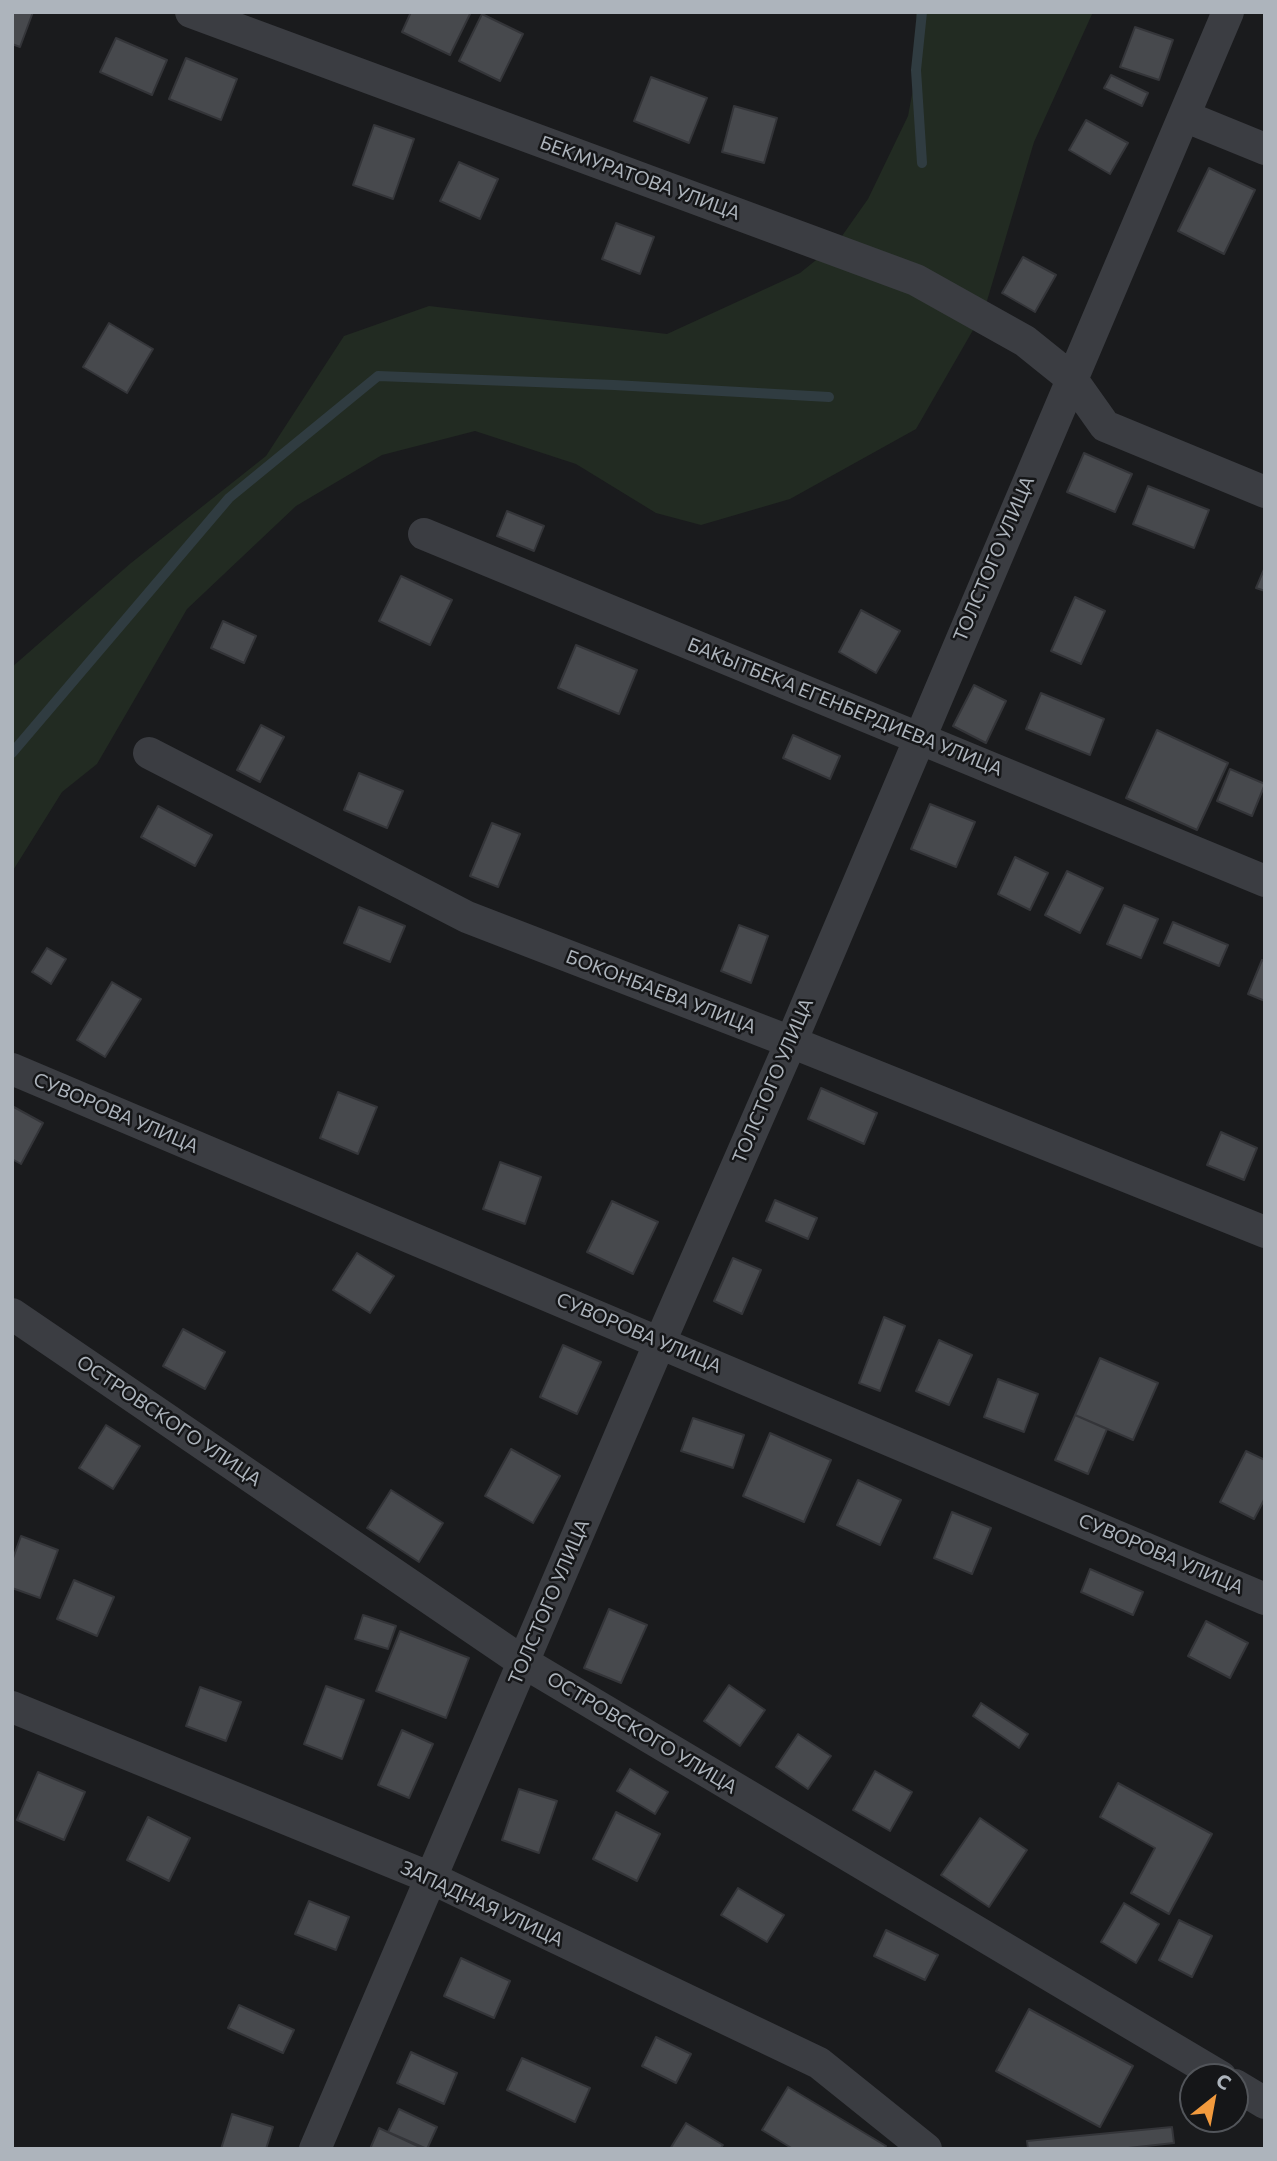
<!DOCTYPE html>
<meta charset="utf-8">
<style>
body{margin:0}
#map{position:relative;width:1277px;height:2161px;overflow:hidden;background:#1a1b1d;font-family:Commissioner,sans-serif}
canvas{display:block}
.frame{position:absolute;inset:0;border:14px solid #adb4bc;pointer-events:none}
.north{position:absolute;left:1179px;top:2063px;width:70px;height:70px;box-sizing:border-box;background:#151618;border:2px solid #52555a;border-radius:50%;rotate:31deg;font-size:19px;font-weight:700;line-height:28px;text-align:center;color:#adb4bc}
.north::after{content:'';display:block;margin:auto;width:24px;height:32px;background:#f29a3d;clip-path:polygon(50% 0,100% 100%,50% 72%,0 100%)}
</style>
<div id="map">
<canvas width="1277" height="2161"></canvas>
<div class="frame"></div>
<div class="north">С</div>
</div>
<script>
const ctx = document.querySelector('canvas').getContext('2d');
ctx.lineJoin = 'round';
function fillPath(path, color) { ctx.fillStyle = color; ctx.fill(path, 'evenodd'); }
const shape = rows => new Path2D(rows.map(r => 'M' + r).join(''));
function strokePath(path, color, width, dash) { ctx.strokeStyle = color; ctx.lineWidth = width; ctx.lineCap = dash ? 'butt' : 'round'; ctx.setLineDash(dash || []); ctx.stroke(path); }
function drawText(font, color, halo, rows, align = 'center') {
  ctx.font = font + ' Commissioner,sans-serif'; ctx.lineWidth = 5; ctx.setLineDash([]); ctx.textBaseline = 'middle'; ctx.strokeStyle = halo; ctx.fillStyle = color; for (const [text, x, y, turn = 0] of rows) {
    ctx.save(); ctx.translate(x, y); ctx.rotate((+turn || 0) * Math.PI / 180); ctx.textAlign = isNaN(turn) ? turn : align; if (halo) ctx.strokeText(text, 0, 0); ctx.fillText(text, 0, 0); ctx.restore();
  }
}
fillPath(shape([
 [916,12,1093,12,1034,142,984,311,916,429,790,499,701,525,656,513,576,464,475,431,382,455,296,506,187,609,97,764,62,792,12,872,12,667,131,563,266,456,344,336,429,306,667,334,800,273,837,243,868,199,908,116,919,58]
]), '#222b22');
strokePath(shape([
 [922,12,916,70,922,163],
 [12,753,229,498,378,376,614,385,829,397]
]), '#303c41', 10);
const building = shape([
 [12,12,33,12,20,47,12,44,12,12],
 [411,12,471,12,450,55,402,32,411,12],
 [482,14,523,34,500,81,459,61,482,14],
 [1135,27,1173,40,1159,80,1120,67,1135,27],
 [116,38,167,60,152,95,100,72,116,38],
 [186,58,237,79,221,120,169,99,186,58],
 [1111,75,1148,93,1142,106,1104,88,1111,75],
 [651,77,707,98,689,143,634,121,651,77],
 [734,106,777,118,764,163,722,152,734,106],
 [1086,120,1128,143,1110,174,1069,150,1086,120],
 [374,125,414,139,393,199,353,185,374,125],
 [459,162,498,179,480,219,440,201,459,162],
 [1209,168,1255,190,1224,254,1178,231,1209,168],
 [616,223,654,237,640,274,602,259,616,223],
 [1023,257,1056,275,1035,312,1002,293,1023,257],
 [109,323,153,349,127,393,83,367,109,323],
 [1084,453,1132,474,1115,512,1067,492,1084,453],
 [1148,486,1209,510,1194,548,1133,524,1148,486],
 [507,511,544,526,534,551,497,536,507,511],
 [1265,567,1265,591,1256,588,1265,567],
 [401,576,452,600,430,645,379,621,401,576],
 [1075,597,1105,611,1081,664,1051,651,1075,597],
 [861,610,900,631,876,673,839,652,861,610],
 [223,621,256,636,244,663,211,648,223,621],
 [576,645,637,670,619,714,558,688,576,645],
 [974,685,1006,701,986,743,953,726,974,685],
 [1041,693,1104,719,1090,755,1026,729,1041,693],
 [261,725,284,737,260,782,237,770,261,725],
 [1157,730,1228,763,1197,830,1126,798,1157,730],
 [793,735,840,756,830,779,783,758,793,735],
 [1230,769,1265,784,1252,816,1217,801,1230,769],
 [359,773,403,791,387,828,344,810,359,773],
 [930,804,975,822,956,867,911,849,930,804],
 [158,806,212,835,195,866,141,837,158,806],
 [492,823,520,834,498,887,470,876,492,823],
 [1015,857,1048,873,1030,910,998,894,1015,857],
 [1067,871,1103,888,1080,933,1045,915,1067,871],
 [1124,905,1158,919,1141,958,1107,944,1124,905],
 [359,907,405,926,390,962,344,943,359,907],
 [1173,922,1228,945,1219,966,1164,943,1173,922],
 [739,925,768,936,751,983,721,971,739,925],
 [47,948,66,959,51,984,32,972,47,948],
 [1262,960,1265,961,1265,1001,1248,994,1262,960],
 [112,982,141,999,105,1057,77,1040,112,982],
 [821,1088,877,1113,864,1144,808,1119,821,1088],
 [338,1092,377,1107,358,1154,320,1138,338,1092],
 [12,1106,43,1123,21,1164,12,1159,12,1106],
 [1221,1132,1257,1148,1244,1180,1207,1165,1221,1132],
 [500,1162,541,1177,525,1224,483,1209,500,1162],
 [775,1200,817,1218,808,1239,766,1221,775,1200],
 [612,1201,658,1222,633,1274,587,1252,612,1201],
 [357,1253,394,1276,370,1313,333,1290,357,1253],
 [733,1258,761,1270,742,1314,714,1301,733,1258],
 [884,1317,905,1326,880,1391,859,1383,884,1317],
 [183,1329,225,1352,205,1389,163,1366,183,1329],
 [939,1340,972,1355,949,1405,916,1391,939,1340],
 [563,1345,601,1362,577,1414,540,1397,563,1345],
 [1100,1358,1158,1383,1133,1440,1075,1415,1100,1358],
 [998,1379,1038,1394,1024,1432,984,1417,998,1379],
 [1075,1415,1107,1429,1088,1474,1055,1460,1075,1415],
 [693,1418,744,1435,733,1468,681,1451,693,1418],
 [106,1425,140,1446,113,1489,79,1468,106,1425],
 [770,1433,831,1460,804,1522,743,1496,770,1433],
 [511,1449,560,1476,533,1523,485,1496,511,1449],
 [1246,1451,1265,1460,1265,1498,1254,1519,1220,1502,1246,1451],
 [858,1480,901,1500,880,1545,837,1525,858,1480],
 [391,1490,443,1523,419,1562,367,1528,391,1490],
 [952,1512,991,1528,972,1574,934,1558,952,1512],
 [21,1536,58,1550,40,1598,12,1588,12,1561,21,1536],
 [1090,1569,1143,1592,1133,1615,1081,1592,1090,1569],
 [74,1580,114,1597,97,1636,57,1619,74,1580],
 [609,1609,647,1625,621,1683,584,1668,609,1609],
 [363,1615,396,1626,388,1649,355,1639,363,1615],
 [1206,1621,1248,1643,1230,1678,1188,1656,1206,1621],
 [400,1631,469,1658,446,1718,376,1691,400,1631],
 [729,1685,765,1710,740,1746,704,1721,729,1685],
 [326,1686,364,1700,342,1759,304,1744,326,1686],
 [200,1687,241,1702,226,1741,186,1726,200,1687],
 [981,1703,1028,1734,1019,1748,973,1716,981,1703],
 [402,1730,433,1744,409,1798,378,1785,402,1730],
 [798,1734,831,1756,808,1789,776,1767,798,1734],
 [630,1769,668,1792,655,1814,617,1791,630,1769],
 [875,1771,912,1792,890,1831,853,1810,875,1771],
 [38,1772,85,1792,64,1840,17,1820,38,1772],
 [1118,1783,1212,1834,1169,1914,1131,1893,1155,1848,1100,1817,1118,1783],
 [519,1789,557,1801,539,1853,502,1840,519,1789],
 [616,1812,660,1834,637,1881,593,1859,616,1812],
 [148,1817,190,1838,169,1881,127,1860,148,1817],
 [980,1818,1027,1850,989,1907,941,1875,980,1818],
 [738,1888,784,1915,767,1942,721,1915,738,1888],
 [309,1901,349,1917,336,1950,295,1934,309,1901],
 [1124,1903,1159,1924,1136,1963,1101,1942,1124,1903],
 [1179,1920,1212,1936,1192,1977,1159,1960,1179,1920],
 [886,1930,938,1955,925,1980,874,1956,886,1930],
 [461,1958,510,1981,494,2018,444,1996,461,1958],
 [239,2005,294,2030,283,2053,228,2028,239,2005],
 [1029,2009,1133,2066,1100,2127,996,2071,1029,2009],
 [656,2037,691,2054,676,2083,642,2066,656,2037],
 [411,2052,457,2073,444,2104,397,2083,411,2052],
 [522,2058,590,2088,575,2122,507,2090,522,2058],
 [788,2087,886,2146,884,2149,793,2149,762,2130,788,2087],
 [399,2109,437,2127,427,2149,388,2132,399,2109],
 [232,2114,273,2127,266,2149,221,2149,232,2114],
 [686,2123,723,2145,720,2149,670,2149,686,2123],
 [1172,2127,1174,2143,1119,2149,1028,2149,1027,2141,1172,2127],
 [379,2128,424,2149,370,2149,379,2128]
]);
fillPath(building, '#47494d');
strokePath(building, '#343539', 2);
strokePath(shape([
 [191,12,916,280,1025,341,1071,378,1105,426,1265,492],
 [1184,116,1265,149],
 [424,534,1265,881],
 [149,753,467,917,791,1042,1265,1232],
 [12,1069,1265,1599],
 [12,1314,523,1662,1221,2077],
 [12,1707,431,1878,819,2063,926,2149],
 [1235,2085,1265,2103],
 [315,2149,660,1342,791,1042,1228,12]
]), '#3b3d42', 32);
drawText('19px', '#adb4bc', '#151618', [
 ["БЕКМУРАТОВА УЛИЦА",640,178,20],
 ["ТОЛСТОГО УЛИЦА",994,559,-67],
 ["БАКЫТБЕКА ЕГЕНБЕРДИЕВА УЛИЦА",845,707,22],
 ["БОКОНБАЕВА УЛИЦА",661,992,21],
 ["ТОЛСТОГО УЛИЦА",773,1081,-67],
 ["СУВОРОВА УЛИЦА",116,1113,23],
 ["СУВОРОВА УЛИЦА",639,1333,23],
 ["ОСТРОВСКОГО УЛИЦА",169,1421,34],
 ["СУВОРОВА УЛИЦА",1161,1554,23],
 ["ТОЛСТОГО УЛИЦА",549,1602,-67],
 ["ОСТРОВСКОГО УЛИЦА",642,1733,31],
 ["ЗАПАДНАЯ УЛИЦА",482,1904,25]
]);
</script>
